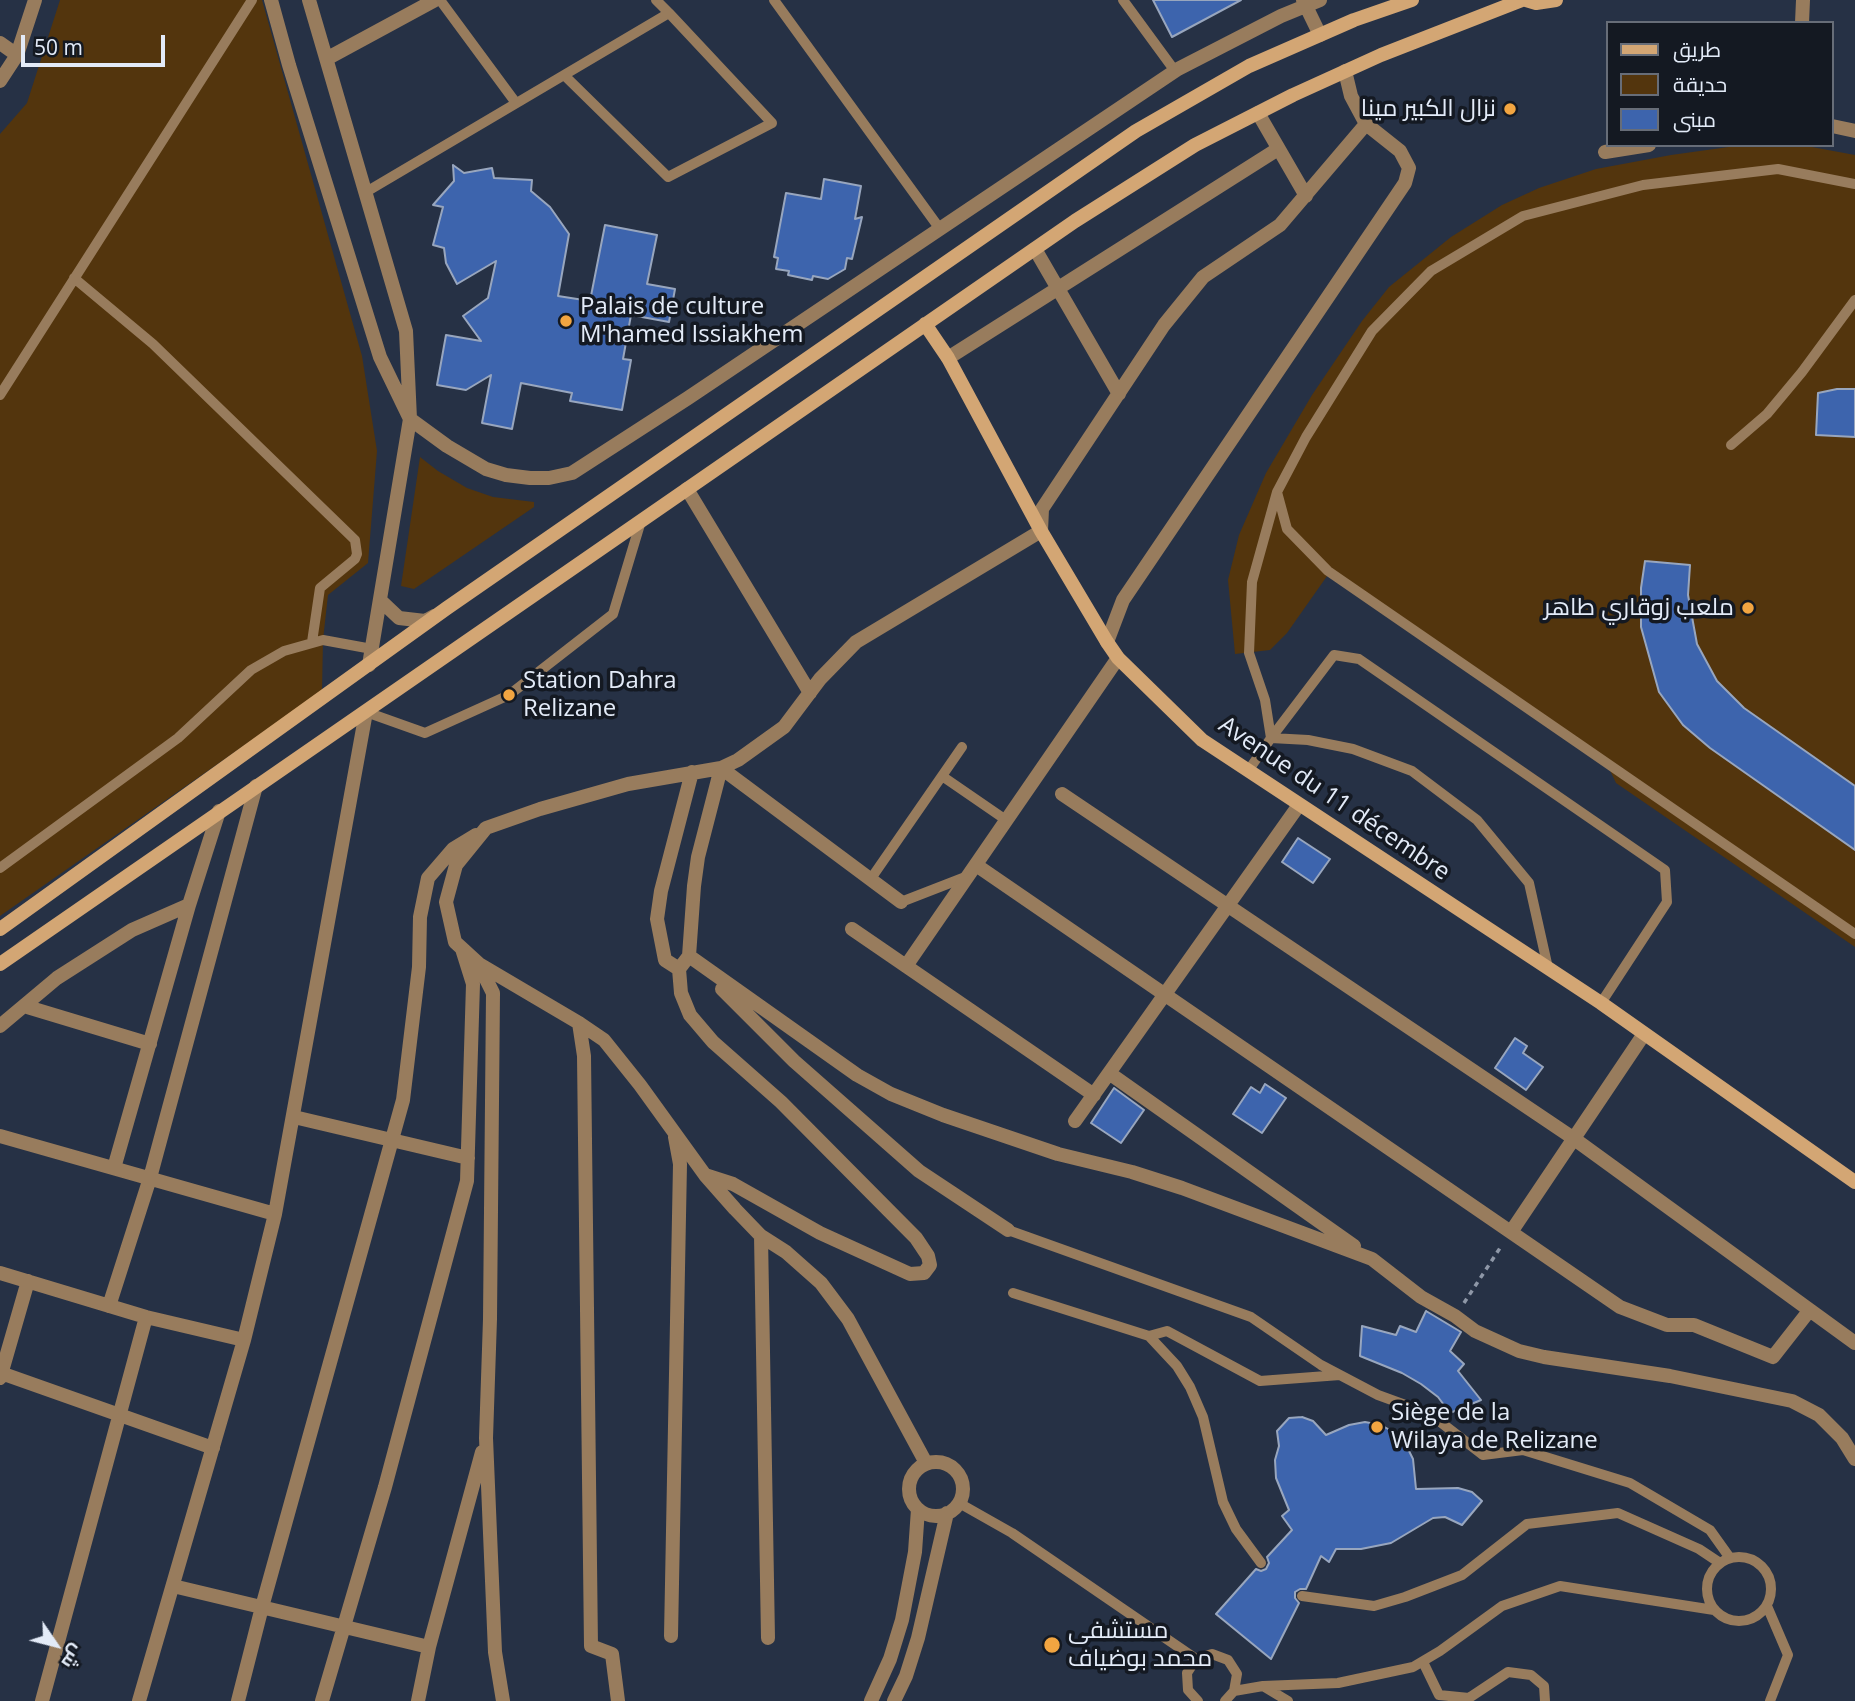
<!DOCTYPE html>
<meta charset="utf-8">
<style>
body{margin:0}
#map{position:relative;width:1855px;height:1701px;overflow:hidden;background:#263145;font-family:"Open Sans",Cairo,sans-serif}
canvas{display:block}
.legend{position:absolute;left:1606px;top:21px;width:228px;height:126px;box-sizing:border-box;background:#141922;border:2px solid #676d78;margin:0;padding:9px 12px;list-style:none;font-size:21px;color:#e3ebf8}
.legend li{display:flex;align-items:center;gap:14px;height:35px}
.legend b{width:35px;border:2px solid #676d78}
.north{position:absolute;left:21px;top:1610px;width:70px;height:70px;-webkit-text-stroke:5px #141922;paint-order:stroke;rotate:125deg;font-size:19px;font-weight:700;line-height:28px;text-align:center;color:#e3ebf8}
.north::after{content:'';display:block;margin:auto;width:24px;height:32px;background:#e3ebf8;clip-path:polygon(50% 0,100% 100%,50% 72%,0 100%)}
.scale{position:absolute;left:21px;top:35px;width:144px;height:32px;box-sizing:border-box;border:4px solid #e3ebf8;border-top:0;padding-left:9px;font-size:21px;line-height:24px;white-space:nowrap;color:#e3ebf8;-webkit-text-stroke:5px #141922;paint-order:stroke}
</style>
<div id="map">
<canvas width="1855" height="1701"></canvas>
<ul class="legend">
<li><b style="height:9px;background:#d3a674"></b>طريق</li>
<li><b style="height:19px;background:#53350d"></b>حديقة</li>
<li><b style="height:19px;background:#3d64ad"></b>مبنى</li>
</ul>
<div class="north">ش</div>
<div class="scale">50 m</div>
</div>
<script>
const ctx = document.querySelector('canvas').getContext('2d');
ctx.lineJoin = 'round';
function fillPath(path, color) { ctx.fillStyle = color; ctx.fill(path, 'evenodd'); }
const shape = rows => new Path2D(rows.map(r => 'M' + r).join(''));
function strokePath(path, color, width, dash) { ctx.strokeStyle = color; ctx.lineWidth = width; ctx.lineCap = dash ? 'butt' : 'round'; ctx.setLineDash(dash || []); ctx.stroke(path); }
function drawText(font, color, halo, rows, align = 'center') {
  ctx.font = font + ' "Open Sans",Cairo,sans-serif'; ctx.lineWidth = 7; ctx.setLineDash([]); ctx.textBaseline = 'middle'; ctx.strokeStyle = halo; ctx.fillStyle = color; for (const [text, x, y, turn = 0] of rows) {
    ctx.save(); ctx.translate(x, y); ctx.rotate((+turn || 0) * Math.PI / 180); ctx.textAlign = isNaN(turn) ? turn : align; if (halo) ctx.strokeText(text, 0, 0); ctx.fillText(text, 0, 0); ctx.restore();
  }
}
fillPath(shape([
 [60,0,262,0,362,356,377,451,368,563,328,595,323,640,322,691,0,916,0,134,27,103],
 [1743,145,1801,145,1855,155,1855,947,1616,783,1604,758,1332,569,1287,633,1270,650,1235,654,1228,580,1239,535,1266,473,1312,395,1362,321,1389,287,1451,237,1502,205,1539,188,1596,169,1671,155],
 [420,457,438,471,467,488,493,497,534,502,534,507,414,589,401,586]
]), '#53350d');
const building = shape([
 [1153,0,1241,0,1172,37,1153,0],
 [453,165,464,173,492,168,494,178,532,180,531,191,550,207,569,234,558,296,590,301,605,225,657,235,647,284,675,289,669,322,631,315,623,359,631,360,622,410,570,401,572,393,521,383,512,429,482,423,491,375,466,390,437,385,446,335,481,341,463,316,488,298,496,261,457,284,446,263,444,248,433,245,443,207,433,205,454,181,453,165],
 [824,179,861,186,855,219,862,217,852,259,847,258,845,269,828,279,813,276,812,280,788,275,789,271,776,269,778,258,774,257,786,193,821,199,824,179],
 [1837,389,1855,389,1855,437,1816,435,1818,393,1837,389],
 [1645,561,1690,565,1688,595,1697,644,1717,681,1744,708,1855,786,1855,850,1710,748,1683,725,1659,692,1641,627,1641,588,1645,561],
 [1298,838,1330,859,1313,883,1282,862,1298,838],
 [1515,1038,1527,1046,1523,1053,1543,1067,1526,1090,1495,1068,1515,1038],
 [1265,1084,1286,1098,1262,1133,1233,1114,1251,1087,1260,1093,1265,1084],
 [1114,1088,1144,1110,1121,1143,1091,1123,1114,1088],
 [1426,1311,1461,1332,1450,1351,1464,1364,1458,1371,1481,1400,1450,1413,1438,1397,1421,1384,1402,1373,1360,1356,1362,1326,1396,1335,1400,1326,1416,1332,1426,1311],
 [1302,1417,1313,1421,1326,1435,1349,1425,1365,1422,1381,1425,1395,1433,1406,1445,1413,1459,1416,1489,1458,1488,1472,1492,1482,1501,1462,1525,1445,1517,1433,1518,1391,1543,1361,1549,1336,1549,1329,1562,1321,1556,1306,1589,1300,1589,1295,1592,1295,1598,1299,1603,1271,1659,1216,1614,1256,1569,1261,1571,1266,1569,1269,1563,1267,1557,1292,1530,1282,1516,1289,1510,1276,1478,1275,1460,1279,1446,1277,1431,1289,1418,1302,1417]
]);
fillPath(building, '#3d64ad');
strokePath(building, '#98a6be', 2);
strokePath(shape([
 [1464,1303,1502,1245]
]), '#8e97a7', 3.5, [5, 5]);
strokePath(shape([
 [440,0,516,103],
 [656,0,669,13],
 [774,0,940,229],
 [1123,0,1175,71],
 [366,192,669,13,772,123,668,177,564,75],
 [74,278,153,344,355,540,357,554,355,559,320,588,312,642],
 [0,395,252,0],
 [1731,445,1767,414,1802,372,1855,300],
 [1277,492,1287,529,1328,571,1855,934],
 [366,712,425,733,509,695,613,614,641,521],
 [1271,738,1334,655,1359,659,1665,870,1667,902,1601,1003],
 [1271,738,1308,740,1353,749,1412,771,1477,820,1529,883,1548,968],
 [1248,771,1271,738,1265,700,1249,653,1252,582,1277,492,1306,437,1372,331,1431,271,1523,216,1643,185,1778,169,1855,184],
 [942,776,1006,820],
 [0,868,178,738,251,670,284,651,323,640,372,649],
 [870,880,962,747],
 [901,902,968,876],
 [1008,1230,1251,1317,1321,1365,1378,1395,1430,1414,1483,1455,1523,1450,1630,1483,1710,1530,1730,1558],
 [1013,1293,1149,1336,1177,1366,1190,1387,1203,1417,1223,1502,1236,1529,1261,1563],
 [1149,1336,1167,1331,1260,1381,1340,1375],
 [959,1503,1012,1533,1196,1659],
 '1707 1589a32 32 0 1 1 64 0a32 32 0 1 1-64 0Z',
 [1302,1596,1374,1606,1405,1597,1462,1575,1527,1524,1618,1513,1699,1549,1720,1563],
 [1767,1606,1788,1655,1770,1701],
 [1423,1662,1439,1695,1469,1698,1508,1672,1531,1675,1544,1686,1545,1701],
 [1263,1686,1288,1701],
 [1234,1691,1263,1686,1338,1683,1413,1667,1440,1651,1502,1606,1560,1586,1714,1610],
 [1198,1701,1188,1690,1187,1673,1196,1659,1212,1654,1228,1660,1237,1674,1234,1691,1225,1701]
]), '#987c5d', 10);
strokePath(shape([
 [271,0,289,65,380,357,410,419,406,331,309,0],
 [1303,0,1320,35],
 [1802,23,1803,0],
 [0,43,17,55],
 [328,58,435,0],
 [0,81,17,55,35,0],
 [1258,113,1306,196],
 [1832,126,1855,131],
 [1605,152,1649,145],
 [1035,249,1119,394],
 [948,358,1278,149],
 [687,489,810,693],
 [380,600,399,618,425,621,434,616],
 [1107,642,1123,600,1405,183,1409,168,1400,151,1366,124,1351,96,1345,71],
 [369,665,410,419,447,446,486,469,506,475,530,478,549,478,572,473,688,398,1178,69,1281,16,1320,0],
 [692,772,661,891,657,919,665,960,679,969,689,956,694,886,698,857,721,768,901,902],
 [1062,794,1573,1138,1855,1343],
 [976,865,1620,1307,1667,1325,1694,1325,1773,1357,1809,1311],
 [852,929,1094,1095],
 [689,956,857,1075,891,1094,943,1115,1058,1154,1132,1172,1182,1188,1372,1259,1421,1297,1455,1316,1475,1331,1519,1351,1544,1357,1670,1376,1792,1401,1819,1415,1842,1438,1855,1459],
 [479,965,493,993,490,1319,486,1438,495,1652,503,1701],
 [906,966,1118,658],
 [679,969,681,993,690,1015,713,1042,781,1102,916,1238,928,1256,930,1265,924,1273,910,1274,820,1233,733,1184,705,1175],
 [722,989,794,1061,919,1171,1008,1230],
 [24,1006,150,1044],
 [579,1023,584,1056,591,1646,612,1654,618,1701],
 [0,1026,57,978,132,930,189,905],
 [1109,1073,1354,1246],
 [294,1117,468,1158],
 [1075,1121,1299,805],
 [0,1136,275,1214],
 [114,1168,189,905,219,811],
 [1511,1232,1644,1034],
 [761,1236,768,1638],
 [0,1273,146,1317,244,1340],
 [109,1306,150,1178,256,786],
 [1,1373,213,1448],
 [0,1378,28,1281],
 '909 1489a27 27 0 1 1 54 0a27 27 0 1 1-54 0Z',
 [926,1463,848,1319,821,1283,786,1252,761,1236,735,1209,705,1175,640,1085,604,1040,579,1023,479,964,455,942,446,902,456,865,486,828,540,809,628,784,721,768,738,760,784,727,820,679,856,642,1041,531,1042,509,1164,325,1203,277,1280,225,1366,124],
 [173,1586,429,1647],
 [671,1636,680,1164,675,1137],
 [42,1701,146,1317],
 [139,1701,244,1340,275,1214,366,712],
 [238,1701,262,1607,403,1100,419,967,420,917,428,878,453,849,476,835],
 [322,1701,385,1487,467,1181,473,984,462,949],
 [418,1701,429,1647,482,1452],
 [871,1701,890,1659,902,1620,915,1552,918,1509],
 [894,1701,906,1676,918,1638,947,1513]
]), '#987c5d', 14);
strokePath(shape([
 [1526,0,1536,3,1556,0],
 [925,324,948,358,1041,531,1107,642,1118,658,1202,740,1601,1003,1855,1182],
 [0,929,447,608,1136,131,1249,66,1354,20,1412,0],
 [0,964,1075,221,1195,145,1293,95,1381,55,1522,0]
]), '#d3a674', 14);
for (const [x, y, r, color] of [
 [1510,109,7,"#f2a541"],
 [566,321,7,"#f2a541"],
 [1748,608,7,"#f2a541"],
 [509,695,7,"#f2a541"],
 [1377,1427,7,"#f2a541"],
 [1052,1645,9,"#f2a541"]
]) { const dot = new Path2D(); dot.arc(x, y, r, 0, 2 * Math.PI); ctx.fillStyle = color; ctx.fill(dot); strokePath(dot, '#141922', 2.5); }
drawText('24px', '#e3ebf8', '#141922', [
 ["نزال الكبير مينا",1496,109,"right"],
 ["Palais de culture",580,307],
 ["M'hamed Issiakhem",580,335],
 ["ملعب زوقاري طاهر",1734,608,"right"],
 ["Station Dahra",523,681],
 ["Relizane",523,709],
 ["Siège de la",1391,1413],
 ["Wilaya de Relizane",1391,1441],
 ["مستشفى",1068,1631],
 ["محمد بوضياف",1068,1659]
], 'left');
drawText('24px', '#e3ebf8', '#141922', [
 ["Avenue du 11 décembre",1334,799,34]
]);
</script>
